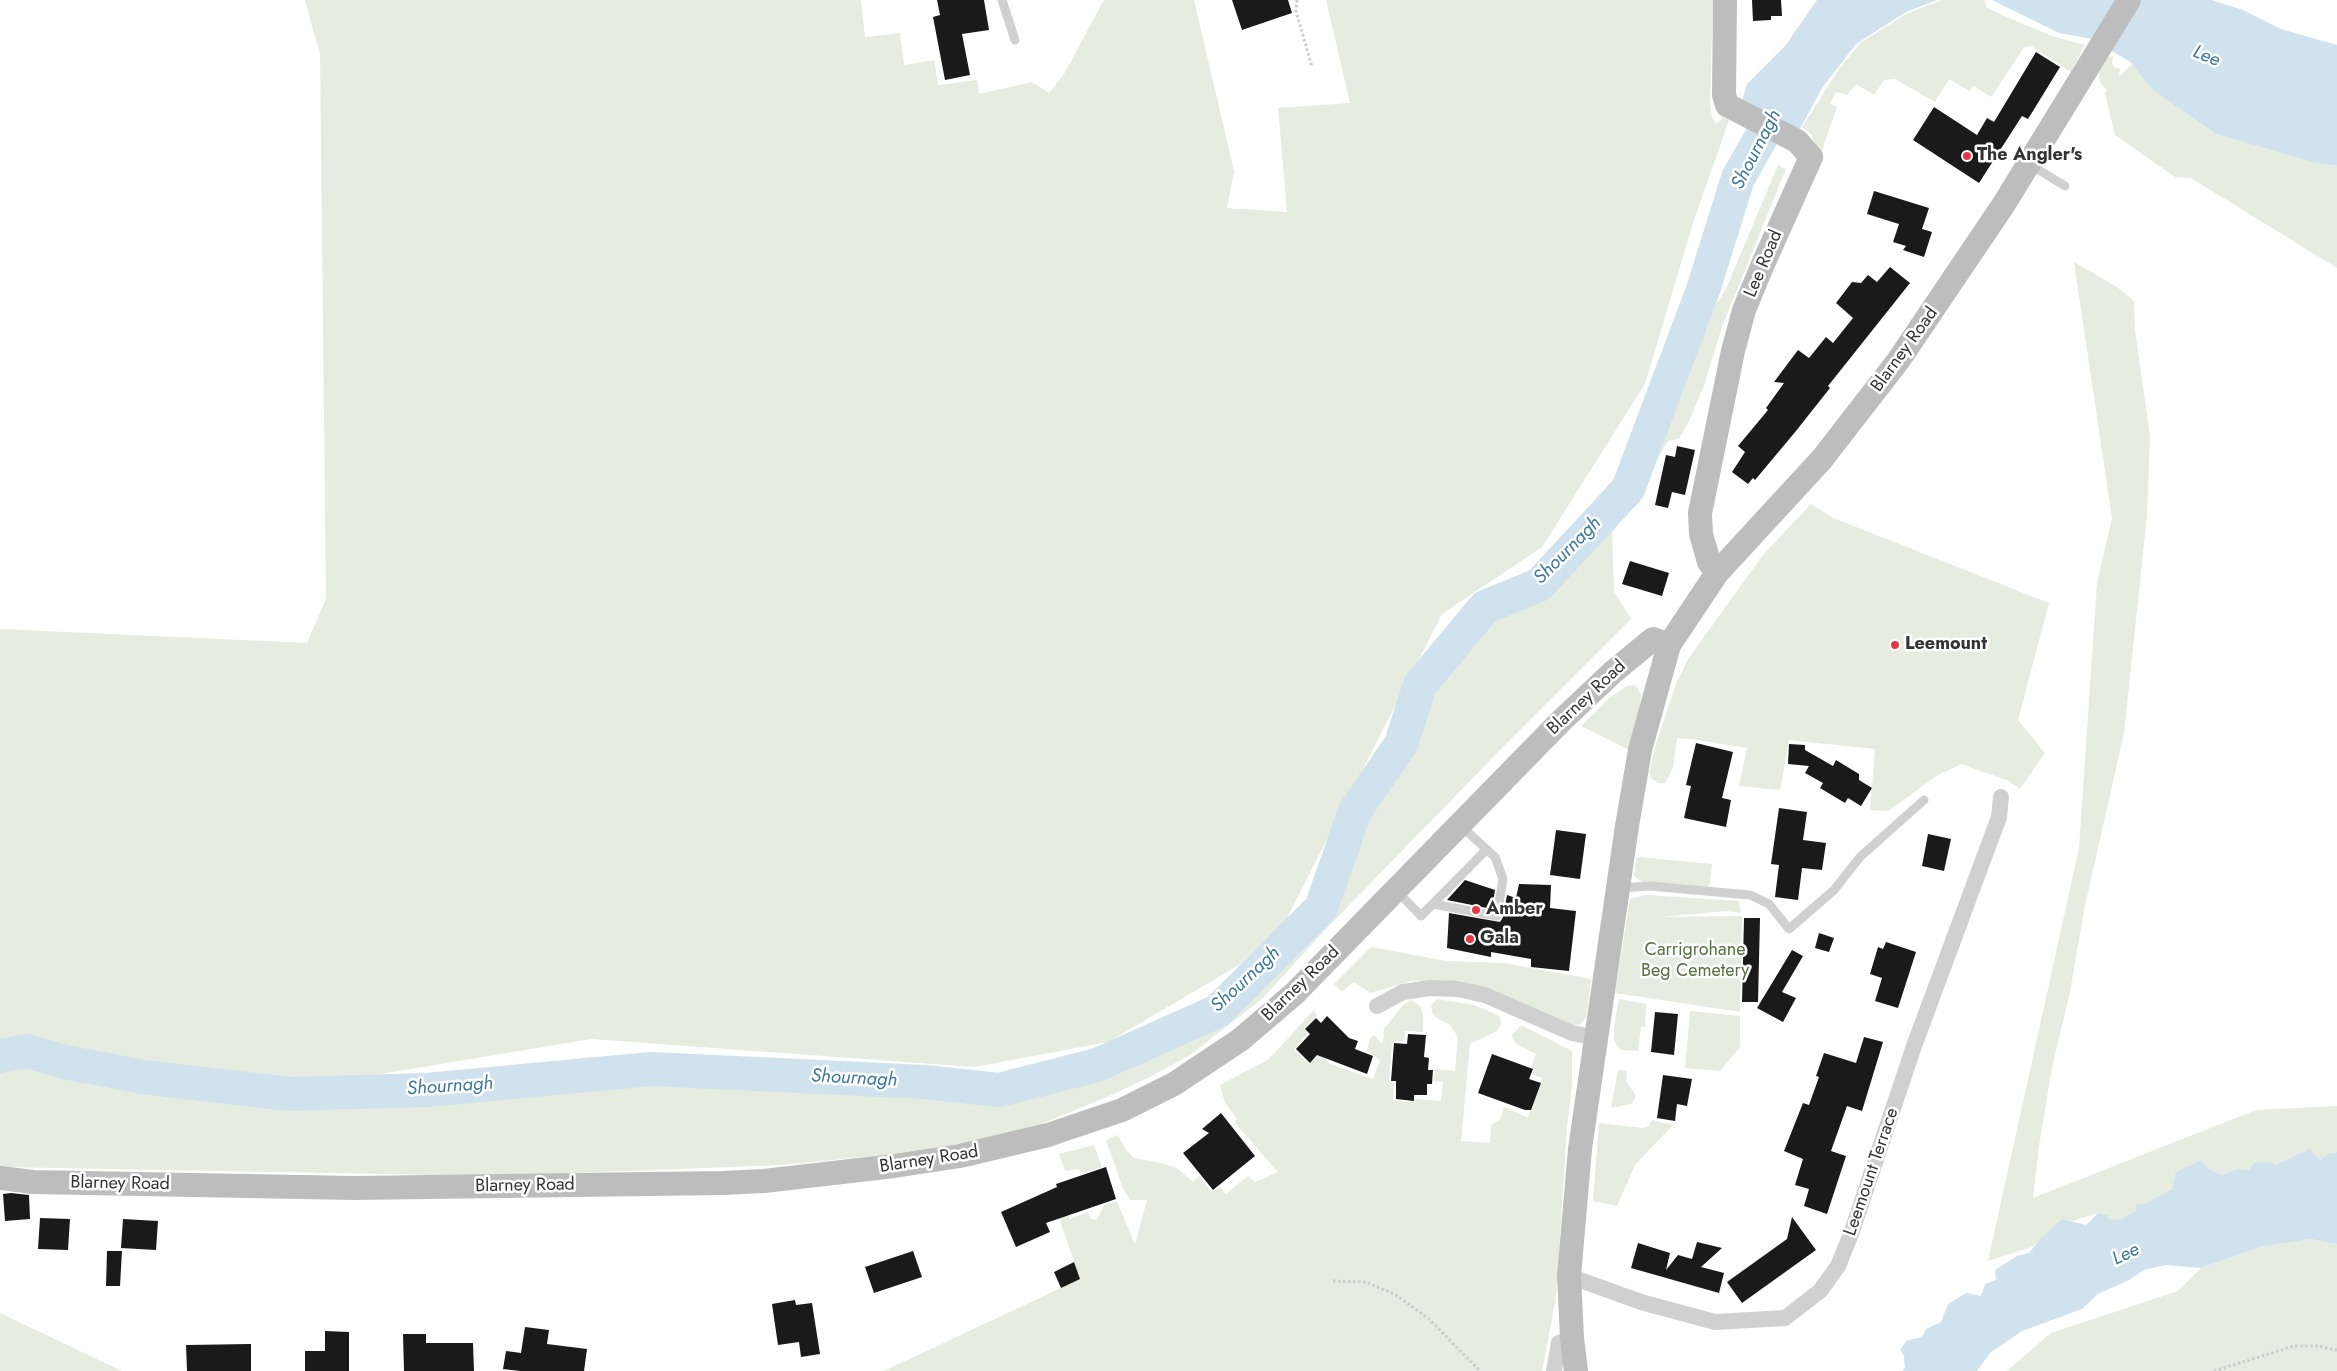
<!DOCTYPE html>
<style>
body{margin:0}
canvas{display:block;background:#fff}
</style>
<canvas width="2337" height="1371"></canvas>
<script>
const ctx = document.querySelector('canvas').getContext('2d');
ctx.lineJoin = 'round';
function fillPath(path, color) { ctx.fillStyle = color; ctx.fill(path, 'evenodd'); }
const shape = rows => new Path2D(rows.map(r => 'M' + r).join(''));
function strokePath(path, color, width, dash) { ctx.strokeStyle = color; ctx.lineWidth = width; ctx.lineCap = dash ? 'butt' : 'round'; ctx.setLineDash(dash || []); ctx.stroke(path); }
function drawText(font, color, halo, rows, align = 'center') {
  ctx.font = font + ' Jost,sans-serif'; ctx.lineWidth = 5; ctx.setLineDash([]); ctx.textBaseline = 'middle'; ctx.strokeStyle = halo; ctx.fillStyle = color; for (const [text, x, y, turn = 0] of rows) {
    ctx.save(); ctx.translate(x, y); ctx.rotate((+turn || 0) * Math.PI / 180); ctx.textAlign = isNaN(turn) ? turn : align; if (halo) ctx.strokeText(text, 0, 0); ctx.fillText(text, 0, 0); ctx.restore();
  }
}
fillPath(shape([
 [305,0,861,0,865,37,900,33,904,65,934,60,938,85,977,80,979,94,1032,82,1049,93,1064,74,1104,0,1194,0,1234,171,1227,208,1287,212,1278,108,1350,103,1326,0,1713,0,1710,105,1712,117,1716,124,1723,117,1729,120,1693,223,1645,384,1542,547,1442,614,1286,920,1239,965,1108,1042,974,1067,591,1039,332,1082,290,1086,231,1082,171,1074,90,1060,31,1046,0,1050,0,629,307,643,326,599,320,54],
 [1942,0,1984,0,1987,8,2011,19,2052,36,2085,45,2071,72,2031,46,2024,47,1991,97,1974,86,1969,91,1949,79,1935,102,1895,79,1884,80,1874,95,1856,84,1847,95,1836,92,1830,104,1837,107,1824,144,1820,164,1812,135,1802,127,1839,69,1860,43,1908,13],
 [2113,56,2112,63,2114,67,2120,69,2119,77,2133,63,2151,89,2216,134,2316,163,2337,166,2337,268,2191,178,2175,177,2115,135,2105,93,2107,90,2100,82,2099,74,2104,58],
 [1778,165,1786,169,1722,327,1703,388,1689,421,1679,439,1668,441,1612,533,1614,591,1631,619,1501,749,1325,930,1263,998,1190,1055,1154,1075,1107,1097,1026,1130,924,1151,782,1165,495,1176,0,1167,0,1060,27,1057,83,1074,147,1085,287,1098,429,1095,624,1076,703,1076,990,1094,1035,1092,1216,1019,1322,914,1355,843,1389,779,1416,734,1428,689,1487,612,1540,589,1589,542,1630,491,1702,327,1726,289],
 [2074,262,2117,287,2134,301,2135,330,2150,436,2147,515,2124,733,2084,910,2070,992,2052,1067,2039,1146,2033,1198,2256,1110,2337,1106,2337,1152,2329,1153,2320,1161,2307,1150,2294,1158,2276,1165,2249,1170,2237,1169,2222,1175,2209,1169,2176,1179,2172,1189,2144,1204,2120,1221,2109,1219,2107,1215,2098,1213,2073,1221,2062,1219,2032,1247,1988,1261,2079,848,2097,583,2112,518],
 [1811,504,1833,518,2049,603,2018,720,2045,753,2020,789,2009,781,1961,764,1938,775,1888,811,1870,810,1875,749,1789,740,1780,790,1739,786,1747,748,1692,739,1677,738,1673,768,1665,783,1658,783,1651,778,1649,772,1656,744,1676,684,1688,659,1763,555],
 [1634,685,1638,688,1641,695,1640,711,1629,750,1581,726,1609,698,1627,686],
 [1639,857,1712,864,1710,883,1708,887,1642,882,1634,876,1636,859],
 [1647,895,1739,901,1741,913,1726,911,1660,917,1742,916,1740,1012,1615,993,1630,899],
 [1371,947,1446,961,1504,963,1591,979,1586,1018,1579,1025,1568,1025,1498,993,1460,981,1411,981,1371,993,1354,982,1342,992,1334,984],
 [1437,999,1474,1005,1500,1016,1501,1025,1497,1031,1470,1044,1461,1141,1490,1143,1491,1125,1500,1120,1504,1107,1528,1118,1542,1078,1532,1074,1535,1068,1531,1067,1536,1054,1515,1043,1512,1035,1521,1025,1572,1051,1572,1085,1567,1128,1556,1297,1542,1371,884,1371,1080,1279,1050,1192,1057,1188,1070,1219,1088,1212,1091,1219,1097,1220,1104,1205,1117,1201,1135,1245,1147,1200,1130,1200,1123,1189,1106,1140,1118,1135,1126,1150,1134,1158,1160,1163,1177,1168,1193,1182,1199,1176,1212,1192,1220,1187,1226,1194,1248,1176,1255,1182,1278,1172,1235,1123,1237,1119,1225,1103,1220,1085,1268,1060,1314,1010,1317,1016,1304,1029,1308,1033,1294,1050,1309,1064,1321,1053,1330,1064,1373,1079,1380,1060,1367,1051,1370,1038,1374,1035,1380,1042,1383,1043,1384,1029,1402,1006,1411,1000,1420,1006,1423,1013,1423,1032,1405,1031,1404,1041,1392,1042,1389,1082,1394,1083,1393,1101,1414,1102,1415,1099,1441,1101,1443,1082,1434,1081,1435,1069,1455,1071,1458,1037,1450,1025,1438,1019,1433,1014,1431,1006],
 [1619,999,1646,1004,1645,1027,1641,1027,1638,1051,1621,1050,1614,1041,1614,1026],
 [1690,1011,1740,1016,1740,1047,1720,1071,1685,1068],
 [1618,1070,1627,1071,1626,1081,1635,1094,1635,1099,1631,1104,1611,1108],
 [1652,1120,1673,1125,1635,1165,1617,1206,1593,1201,1599,1123,1643,1128,1649,1126],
 [1094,1145,1102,1167,1084,1173,1078,1169,1065,1171,1059,1154],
 [2310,1239,2337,1244,2337,1371,2007,1371,2051,1333,2178,1291,2201,1268,2260,1247],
 [0,1313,122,1371,0,1371]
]), '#e6ecdf');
fillPath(shape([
 [1817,0,1937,0,1906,12,1856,44,1822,88,1800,129,1742,101,1747,84,1785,46],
 [1992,0,2211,0,2243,10,2281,29,2337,45,2337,166,2316,163,2216,134,2151,89,2132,63,2092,39,2059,33],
 [2310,1149,2320,1161,2329,1153,2337,1152,2337,1244,2310,1239,2260,1247,2201,1268,2166,1265,2144,1270,2129,1280,2098,1294,2082,1309,2022,1331,1990,1353,1977,1371,1902,1371,1905,1368,1904,1356,1900,1350,1906,1341,1922,1337,1926,1329,1941,1322,1948,1304,1966,1293,1981,1296,1985,1284,1996,1280,1995,1270,2017,1256,2029,1253,2040,1239,2062,1219,2086,1225,2098,1213,2107,1215,2109,1219,2120,1220,2136,1210,2136,1204,2144,1204,2172,1189,2176,1172,2200,1161,2209,1169,2222,1175,2237,1169,2249,1170,2254,1163,2271,1162,2276,1165]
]), '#cfe2ee');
strokePath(shape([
 [0,1056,27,1051,65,1062,143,1077,289,1094,427,1090,651,1069,925,1082,999,1090,1097,1065,1218,1011,1321,908,1355,811,1401,744,1420,685,1485,607,1539,585,1628,489,1703,290,1738,178,1784,97]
]), '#cfe2ee', 34);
fillPath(shape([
 [937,0,984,0,989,30,962,34,970,75,945,80,933,17,940,15],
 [1232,0,1288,0,1292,13,1242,30],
 [1752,0,1781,0,1782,16,1771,16,1771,20,1753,21],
 [2036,52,2060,67,2028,119,2022,116,1979,183,1913,140,1934,107,1977,135,1987,118,1994,122],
 [1874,191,1929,208,1922,229,1932,232,1924,257,1903,250,1906,246,1893,242,1899,224,1867,214],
 [1890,267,1910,283,1828,386,1830,388,1796,431,1755,480,1753,478,1748,484,1732,472,1745,452,1738,446,1768,410,1766,408,1784,383,1774,382,1798,350,1809,358,1826,337,1833,343,1853,318,1836,303,1852,282,1861,283,1868,275,1877,282],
 [1677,446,1695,450,1685,495,1672,492,1668,508,1655,505,1666,455,1675,457],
 [1630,561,1669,573,1662,596,1622,584],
 [1696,743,1733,752,1722,798,1731,800,1726,827,1684,818,1691,786,1686,785],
 [1789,744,1805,745,1805,750,1833,766,1836,760,1859,774,1859,780,1872,788,1861,806,1848,798,1845,803,1820,788,1823,783,1805,773,1809,766,1788,764],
 [1779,808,1807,812,1803,840,1826,843,1822,870,1802,868,1798,900,1775,897,1779,865,1771,864],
 [1556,830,1586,834,1580,879,1550,875],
 [1928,834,1951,839,1944,871,1922,866],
 [1465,880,1495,890,1492,909,1447,900],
 [1519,884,1551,885,1550,908,1576,911,1569,971,1531,967,1531,959,1491,952,1491,957,1447,948,1449,913,1500,922,1503,917,1507,895,1516,898],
 [1744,918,1760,918,1758,1002,1742,1002],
 [1819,933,1834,938,1829,952,1815,948],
 [1886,942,1916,952,1898,1008,1875,1001,1882,978,1870,974,1878,947,1883,949],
 [1792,950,1803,956,1782,992,1796,998,1783,1022,1757,1008],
 [1655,1012,1678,1014,1674,1055,1651,1052],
 [1327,1016,1349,1038,1358,1041,1355,1049,1373,1056,1367,1074,1317,1055,1310,1063,1296,1049,1310,1034,1305,1029,1316,1018,1321,1023],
 [1408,1034,1426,1035,1424,1057,1429,1058,1428,1070,1433,1070,1432,1084,1427,1084,1427,1095,1414,1095,1414,1101,1396,1099,1396,1081,1391,1081,1394,1043,1407,1044],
 [1864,1037,1883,1042,1862,1111,1847,1106,1831,1151,1846,1156,1827,1214,1804,1206,1809,1189,1795,1185,1803,1159,1784,1151,1803,1103,1809,1105,1819,1077,1816,1076,1824,1053,1856,1063],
 [1492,1054,1533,1069,1529,1079,1541,1083,1531,1110,1525,1110,1478,1093],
 [1663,1075,1692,1079,1687,1106,1677,1104,1675,1121,1657,1118],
 [1221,1113,1255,1156,1213,1190,1183,1153,1209,1133,1202,1129],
 [1106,1167,1116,1199,1046,1223,1050,1232,1016,1247,1001,1212,1057,1187,1056,1184],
 [11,1193,29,1195,30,1219,5,1221,3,1194],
 [1792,1217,1816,1250,1742,1303,1727,1282,1787,1239],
 [40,1218,70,1219,68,1250,38,1249],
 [123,1219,158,1221,156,1250,121,1248],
 [1697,1242,1722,1248,1701,1267,1724,1273,1719,1293,1631,1268,1638,1243,1670,1253,1666,1270,1678,1255,1692,1259],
 [107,1251,122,1251,120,1286,106,1286],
 [913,1251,922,1277,874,1293,865,1267],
 [1074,1262,1080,1279,1061,1288,1054,1272],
 [795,1300,796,1305,812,1303,820,1354,801,1357,799,1342,778,1345,772,1304],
 [525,1327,549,1330,547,1344,587,1349,584,1371,520,1371,503,1369,506,1351,521,1353],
 [325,1331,349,1332,349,1371,305,1371,305,1351,325,1351],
 [403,1334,426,1334,426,1343,473,1343,474,1371,404,1371],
 [251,1344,251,1371,187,1371,186,1345]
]), '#1a1a1a');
strokePath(shape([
 [1297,0,1296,11,1312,67],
 [1333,1281,1366,1282,1396,1295,1429,1319,1480,1371],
 [2214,1371,2294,1346,2318,1346,2337,1350]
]), '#cdcdcd', 3, [2.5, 2.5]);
strokePath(shape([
 [1002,0,1015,40],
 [2029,164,2065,186],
 [1619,888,1650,886,1750,895,1769,904,1789,929,1834,890,1860,857,1924,800],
 [1396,890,1421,916,1486,850],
 [1433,904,1497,916,1503,879,1495,857,1461,826]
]), '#d0d0d0', 9);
strokePath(shape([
 [1377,1006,1403,992,1430,988,1458,989,1485,995,1572,1033,1596,1038],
 [1569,1276,1641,1302,1715,1322,1785,1318,1820,1291,1838,1266,1851,1234,1914,1046,1999,817,2001,797],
 [1554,1371,1559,1343,1572,1338]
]), '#d0d0d0', 16);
strokePath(shape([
 [1717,573,1709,562,1701,534,1700,513,1733,351,1744,310,1763,264,1811,157,1797,141,1727,105,1724,95,1725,0],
 [0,1178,33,1182,354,1188,723,1183,764,1181,894,1166,960,1156,1048,1135,1122,1110,1174,1084,1240,1040,1294,994,1561,721,1613,672,1653,639,1669,645],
 [1576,1371,1572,1338,1569,1276,1580,1149,1627,826,1640,750,1669,645,1717,573,1822,459,1898,361,2004,204,2129,0]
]), '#bdbdbd', 24);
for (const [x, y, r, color] of [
 [1967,156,5,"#e63946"],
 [1895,645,5,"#e63946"],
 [1476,910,5,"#e63946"],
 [1470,939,5,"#e63946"]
]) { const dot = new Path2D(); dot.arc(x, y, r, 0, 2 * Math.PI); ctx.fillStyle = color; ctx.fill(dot); strokePath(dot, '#fff', 2); }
drawText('bold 18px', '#333', '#fff', [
 ["The Angler's",1977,156],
 ["Leemount",1905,645],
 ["Amber",1486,910],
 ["Gala",1480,939]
], 'left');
drawText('18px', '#333', '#fff', [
 ["Lee Road",1764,264,-67],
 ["Blarney Road",1905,350,-54],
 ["Blarney Road",1587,698,-43],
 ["Blarney Road",1301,984,-44],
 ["Blarney Road",929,1160,-9],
 ["Leemount Terrace",1872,1172,-71],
 ["Blarney Road",120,1184,1],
 ["Blarney Road",525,1186,-1]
]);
drawText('18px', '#56703f', '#fff', [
 ["Carrigrohane",1695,951],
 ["Beg Cemetery",1695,972]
]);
drawText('italic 19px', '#3f7597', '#fff', [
 ["Lee",2206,57,22],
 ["Shournagh",1757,150,-63],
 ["Shournagh",1568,551,-45],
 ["Shournagh",1246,980,-43],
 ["Shournagh",854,1079,3],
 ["Shournagh",450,1087,-4],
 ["Lee",2126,1255,-26]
]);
</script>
